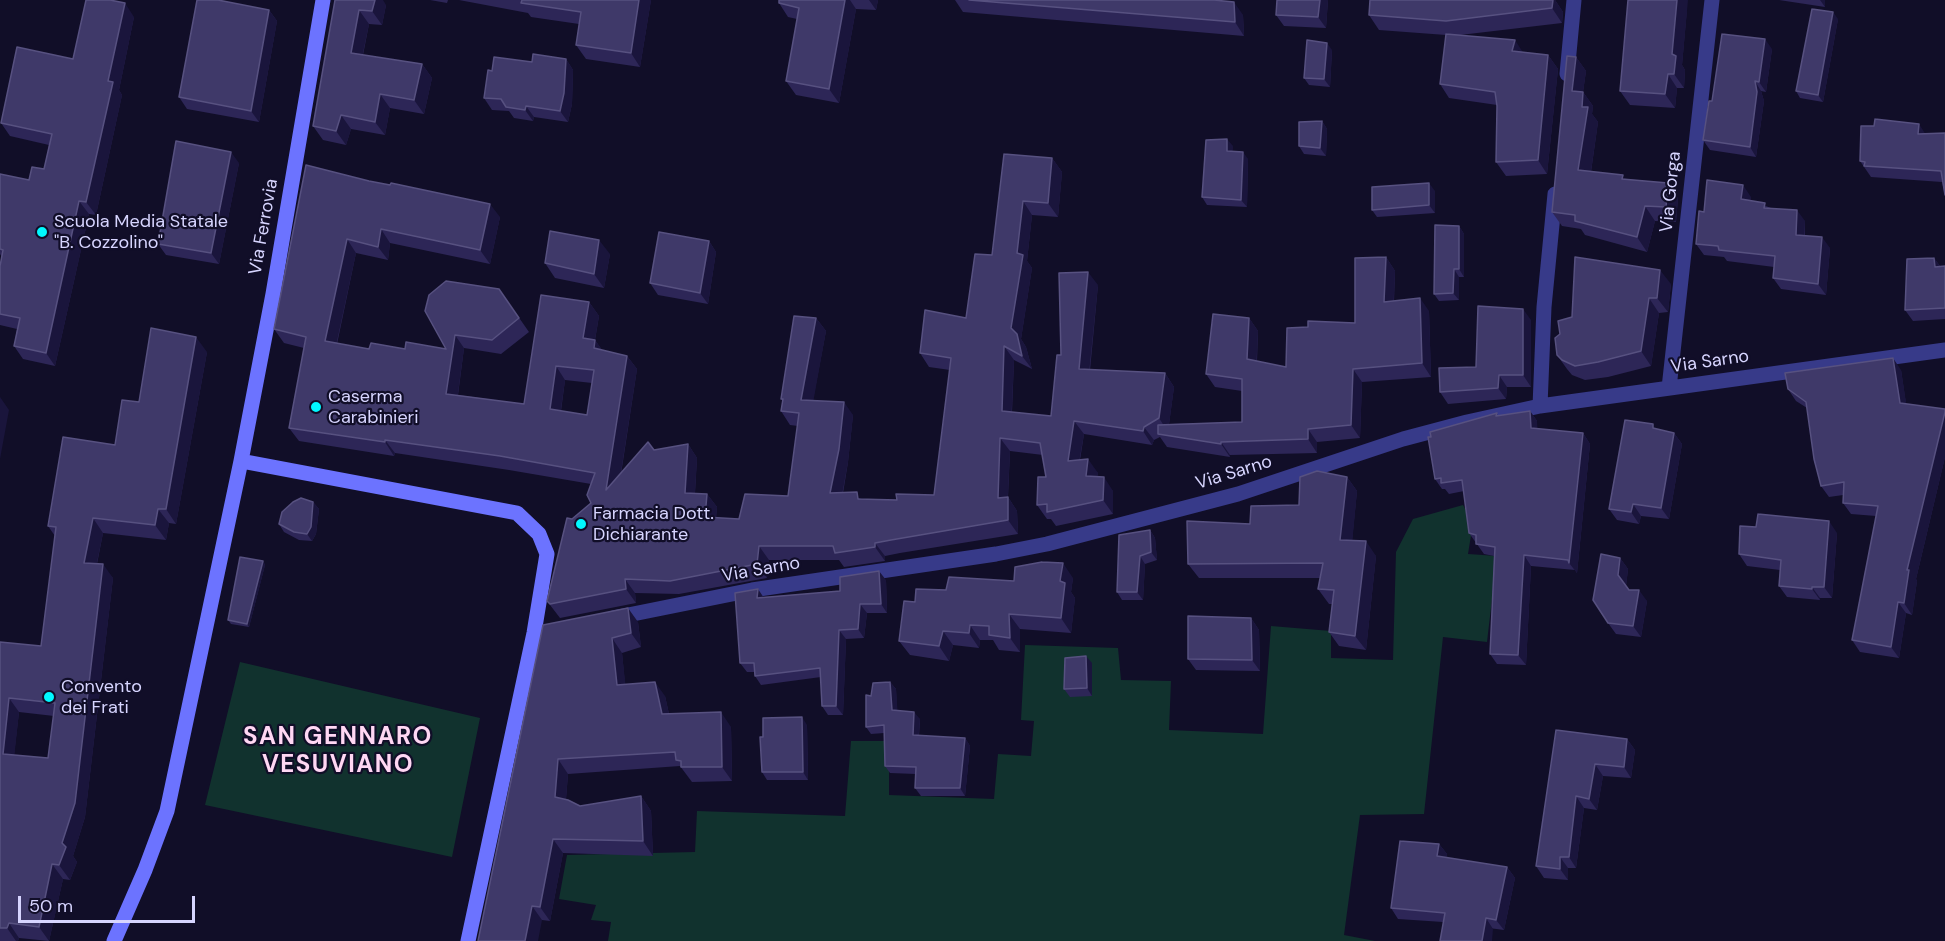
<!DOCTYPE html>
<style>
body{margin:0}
#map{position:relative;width:1945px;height:941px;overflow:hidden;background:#110e28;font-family:"DM Sans",sans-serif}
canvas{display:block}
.scale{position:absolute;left:18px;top:896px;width:177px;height:27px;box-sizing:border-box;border:3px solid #d7d5ff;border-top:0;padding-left:8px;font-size:18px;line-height:21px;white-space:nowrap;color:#d7d5ff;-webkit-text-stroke:4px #110e28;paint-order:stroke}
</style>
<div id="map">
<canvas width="1945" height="941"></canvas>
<div class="scale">50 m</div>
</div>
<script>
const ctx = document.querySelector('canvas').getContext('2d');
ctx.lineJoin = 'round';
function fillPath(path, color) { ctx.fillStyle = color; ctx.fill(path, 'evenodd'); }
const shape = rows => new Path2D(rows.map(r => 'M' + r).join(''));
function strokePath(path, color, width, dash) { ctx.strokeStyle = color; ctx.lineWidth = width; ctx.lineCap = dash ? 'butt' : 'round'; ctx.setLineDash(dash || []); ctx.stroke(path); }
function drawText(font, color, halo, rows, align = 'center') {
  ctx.font = font + ' "DM Sans",sans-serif'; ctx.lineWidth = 4.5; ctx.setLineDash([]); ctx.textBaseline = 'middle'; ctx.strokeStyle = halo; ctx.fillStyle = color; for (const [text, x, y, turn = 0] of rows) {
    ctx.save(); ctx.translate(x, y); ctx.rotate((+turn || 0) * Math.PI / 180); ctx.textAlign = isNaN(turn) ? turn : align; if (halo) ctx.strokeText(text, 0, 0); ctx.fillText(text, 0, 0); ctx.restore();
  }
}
fillPath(shape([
 [1463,505,1473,523,1468,554,1497,556,1487,642,1443,637,1424,814,1360,815,1344,935,1375,941,608,941,611,922,591,920,596,905,559,899,567,855,695,852,697,811,845,816,851,741,889,741,889,795,994,799,998,754,1031,756,1034,721,1021,720,1025,645,1118,648,1121,680,1171,681,1169,730,1263,734,1271,626,1331,631,1331,658,1393,660,1396,552,1413,519],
 [240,662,480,718,452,857,205,805]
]), '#11322e');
strokePath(shape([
 [1567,74,1574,0],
 [1669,388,1712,0],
 [1540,406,1544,307,1555,194],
 [613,618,752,590,996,554,1047,544,1238,494,1403,439,1467,422,1540,406,1945,350]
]), '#373a89', 15);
strokePath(shape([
 [241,461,517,513,539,534,547,554,534,633,468,941],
 [114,941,145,870,167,811,241,461,273,294,323,0]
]), '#6c73ff', 15);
fillPath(shape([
 [335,0,386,5,382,25,369,24,363,55,422,64,432,78,424,114,390,108,385,135,351,129,346,145,323,140,313,126],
 [430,0,448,0,447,3],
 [459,0,651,0,640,67,586,59,576,45,579,24,531,17,528,13],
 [779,0,878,0,876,10,856,9,839,103,796,95,786,81,797,19,788,17,779,3],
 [955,0,1214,0,1243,15,1244,36,963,12],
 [1328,0,1326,28,1284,26,1276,15],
 [1555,0,1563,12,1562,23,1460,35,1523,52,1548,55,1558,69,1547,174,1506,176,1496,162,1497,105,1449,98,1440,84,1446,35,1379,30,1369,15],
 [1779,0,1825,0,1825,7],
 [1687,9,1682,65,1685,70,1684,88,1677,88,1675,108,1630,105,1620,91],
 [269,10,277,21,259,122,187,109,179,97],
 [134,17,119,90,122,95,96,215,89,214,55,366,23,359,14,346,17,329,0,325,0,266,2,257,0,254,0,174,29,180,44,169,49,145,10,136,1,123,73,59],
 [1838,19,1823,102,1800,98,1796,91],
 [1772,49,1766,92,1761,91,1764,101,1756,157,1710,150,1703,140,1712,101],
 [1332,50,1330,87,1309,85,1304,78],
 [1576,57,1586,71,1583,92,1593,106,1592,114,1598,122,1591,172,1626,179,1668,183,1678,198,1676,222,1655,221,1647,252,1585,235,1581,229,1562,226,1552,212],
 [566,59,573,70,572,104,568,122,534,117,533,121,514,118,509,111,492,110,484,98,492,71,532,62],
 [1322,121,1327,129,1326,156,1304,154,1299,146],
 [1945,133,1945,196,1942,182,1871,177,1860,161,1926,134],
 [1233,146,1232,151,1248,159,1247,207,1207,205,1202,197],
 [1004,154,1052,158,1062,172,1058,217,1032,215,1027,261,1032,268,1021,339,1026,347,1032,369,1014,360,1012,412,1051,416,1061,355,1098,285,1090,370,1165,373,1174,387,1169,424,1242,422,1242,391,1215,387,1206,374,1249,318,1258,331,1257,361,1286,367,1355,323,1386,257,1395,271,1394,301,1429,311,1431,377,1362,382,1360,438,1317,442,1317,453,1230,455,1230,457,1167,447,1160,437,1154,440,1152,445,1084,434,1080,460,1098,473,1097,477,1113,491,1113,514,1056,526,1051,519,1047,519,1037,505,1046,477,1043,455,1010,451,1008,497,1017,511,1018,534,900,553,885,556,885,561,844,567,839,560,769,560,767,578,679,594,635,593,636,603,560,618,547,601,572,519,591,503,591,484,509,470,395,453,394,456,299,441,289,428,304,348,284,343,274,329,306,165,500,217,490,264,390,243,388,260,356,253,337,344,369,349,446,349,425,311,499,289,529,332,501,354,464,348,458,395,524,404,589,302,599,316,595,340,602,350,627,356,637,369,621,474,654,450,688,444,697,458,695,493,707,494,717,507,716,518,739,519,788,496,798,426,790,425,781,411,783,402,781,399,816,318,826,331,813,400,853,415,848,462,843,493,862,499,897,500,934,495,950,370,929,367,920,353,966,318,992,255],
 [565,380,592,383,587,415,561,411],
 [239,163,219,264,166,255,158,244],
 [1435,191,1435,213,1377,217,1372,210],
 [1751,197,1750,200,1805,221,1805,236,1830,248,1826,295,1781,289,1773,278,1774,267,1727,261,1724,257,1704,255,1696,244,1704,212],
 [1459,226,1464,234,1464,277,1459,277,1459,300,1439,301,1434,294],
 [709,241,716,252,708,304,658,295,650,283],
 [610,254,604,288,555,278,545,263],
 [1934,258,1940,266,1945,266,1945,319,1913,321,1905,310],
 [1671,284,1668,312,1659,313,1651,366,1608,377,1585,380,1572,375,1567,369,1557,355,1560,334,1572,317],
 [1531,320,1531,387,1507,387,1506,399,1448,404,1440,392,1476,367],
 [207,352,176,524,169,523,166,540,103,533,97,564,113,578,85,817,73,856,77,862,70,880,63,879,49,941,19,938,18,941,0,941,0,642,41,646,55,536,48,526,115,445,139,402],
 [19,712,54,716,48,758,14,755],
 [1901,370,1906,404,1945,412,1945,457,1916,579,1917,581,1912,615,1906,613,1899,658,1860,652,1852,640,1876,516,1851,514,1843,503,1843,495,1829,497,1821,486,1807,408,1796,401,1788,389],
 [1530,411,1537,421,1537,429,1583,433,1590,444,1577,573,1575,570,1531,566,1526,665,1497,664,1490,654,1494,556,1484,554,1469,533,1464,491,1449,494,1445,489,1442,489,1435,479,1497,413,1498,416],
 [1657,429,1674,433,1682,444,1669,519,1641,516,1639,524,1617,520,1609,509],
 [1347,477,1357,491,1352,541,1376,556,1366,650,1339,646,1329,632,1332,604,1329,604,1318,589,1320,578,1199,578,1188,564,1250,524,1299,505],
 [313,502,319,509,316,534,312,541,299,540,284,532,279,524],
 [1150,530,1155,538,1157,560,1145,564,1143,600,1122,600,1117,592],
 [1837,533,1832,598,1820,598,1820,600,1787,597,1779,586,1780,570,1747,566,1739,554],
 [1620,558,1628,569,1626,586,1629,590,1647,601,1641,637,1616,634,1608,623],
 [263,561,265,565,249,627,231,624,228,620],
 [1073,578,1071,592,1075,598,1071,633,1020,629,1020,652,999,650,993,640,980,640,979,648,953,645,949,661,910,655,899,641,915,602,946,590,1014,581],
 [886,580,887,613,867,613,864,638,846,639,843,715,828,715,822,706,821,677,761,685,755,676,755,672,747,672,740,663,764,597,840,591],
 [1251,618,1259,630,1260,671,1196,670,1188,659],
 [638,622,641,647,622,653,625,684,665,696,669,714,731,727,732,781,692,782,680,766,568,774,566,799,580,806,641,796,651,811,653,856,563,853,550,921,542,920,478,941,543,625],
 [1092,663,1092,696,1070,697,1064,689],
 [890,682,896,689,897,710,920,719,919,736,965,738,970,746,965,796,921,796,915,788,916,774,890,773,885,766,884,733,871,734,866,727,871,696],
 [807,725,808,780,767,780,762,772,763,737],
 [1556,730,1627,739,1635,750,1631,778,1603,776,1597,810,1584,808,1576,868,1568,868,1568,880,1544,878,1536,866],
 [1439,844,1447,854,1446,858,1507,867,1515,878,1504,930,1443,922,1398,919,1391,908]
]), '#2d2657');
fillPath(shape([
 [372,0,383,0,386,5,382,25,372,11],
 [639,0,651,0,640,67,631,53],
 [845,0,850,0,856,9,839,103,829,89],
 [869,0,878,0,876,10],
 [1320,0,1328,0,1326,28,1318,17],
 [1553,0,1555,0,1563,12,1562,23,1552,8],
 [1677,0,1688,0,1682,65,1685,70,1684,88,1674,74,1672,54],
 [1820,0,1825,0,1825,7],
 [1234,2,1243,15,1244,36,1235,22],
 [125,3,134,17,119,90,122,95,96,215,86,202,108,81],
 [269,10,277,21,259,122,251,111],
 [359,10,369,24,360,67,351,53],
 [1833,12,1838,19,1823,102,1818,95],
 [1765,39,1772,49,1766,92,1759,82],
 [1515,40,1524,54,1512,51],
 [1327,43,1332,50,1330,87,1324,79],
 [1548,55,1558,69,1547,174,1538,160],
 [1576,57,1586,71,1583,92,1593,106,1592,114,1598,122,1589,185,1578,170,1572,91],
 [566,59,573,70,572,104,568,122,560,111],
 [422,64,432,78,424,114,414,100],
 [1668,74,1677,88,1675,108,1665,94],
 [1755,81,1761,91,1764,101,1756,157,1750,147],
 [380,94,390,108,385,135,375,122],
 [526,106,534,117,533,121,525,110],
 [341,115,351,129,346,145,336,131],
 [1322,121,1327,129,1326,156,1320,148],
 [1919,124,1926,135,1918,134],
 [1227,139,1233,146,1232,159,1227,151],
 [231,152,239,163,219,264,211,253],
 [1243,152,1248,159,1247,207,1241,200],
 [1052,158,1062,172,1058,217,1048,203],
 [1429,183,1435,191,1435,213,1429,205],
 [1668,183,1678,198,1676,222,1666,207],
 [1743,185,1751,197,1749,210,1741,199],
 [79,201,89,214,55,366,46,353],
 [1023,201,1032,215,1027,261,1032,268,1021,339,1026,347,1032,369,1022,356,1011,328,1017,253],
 [490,204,500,217,490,264,480,250],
 [1645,206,1655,221,1647,252,1637,237],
 [1797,210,1805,221,1804,247,1796,235],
 [1459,226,1464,234,1464,277,1459,269],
 [381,229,390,243,388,260,378,247],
 [1822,237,1830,248,1826,295,1818,284],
 [347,239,356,253,334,355,325,341],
 [599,240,610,254,604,288,594,274],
 [709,241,716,252,708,304,700,293],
 [1386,257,1395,271,1393,315,1384,302],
 [1934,258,1942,269,1935,267],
 [1454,269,1459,277,1459,300,1453,293],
 [1660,270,1671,284,1668,312,1657,298],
 [1088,272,1098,285,1088,383,1079,369],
 [1420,298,1429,311,1431,377,1422,363],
 [1649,298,1659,313,1651,366,1641,351],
 [589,302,599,316,593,351,583,338],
 [1523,309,1531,320,1531,387,1523,375],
 [816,318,826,331,811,414,801,400],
 [1249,318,1258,331,1256,372,1247,359],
 [455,335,464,348,456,408,446,394],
 [196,337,207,352,176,524,166,509],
 [595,340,605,354,594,348],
 [1004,346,1014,360,1011,425,1002,411],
 [627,356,637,369,616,504,606,490],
 [1893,358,1901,370,1908,415,1900,403],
 [556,366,565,380,559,423,550,409],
 [1353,369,1362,382,1360,438,1351,425],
 [1165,373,1174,387,1168,432,1159,418],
 [1499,375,1507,387,1506,399,1498,388],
 [0,397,9,410,0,459],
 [844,402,853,415,848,462,840,506,830,493],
 [1530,411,1537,421,1538,439,1531,428],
 [1945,412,1945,457,1916,579,1917,581,1912,615,1904,603,1907,570],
 [1074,421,1084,434,1077,474,1068,461],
 [1144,427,1154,440,1152,445,1143,431],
 [1308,429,1317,442,1317,453,1308,439],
 [1583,433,1590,444,1577,573,1569,563],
 [1674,433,1682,444,1669,519,1661,508],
 [1000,438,1010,451,1007,512,998,498],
 [385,440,395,453,394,456,385,442],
 [1221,442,1230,455,1230,457,1221,444],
 [688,444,697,458,694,507,685,493],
 [1088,459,1098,473,1095,490,1086,476],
 [1104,477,1113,491,1113,514,1103,500],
 [1347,477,1357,491,1351,555,1340,540],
 [707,494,717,507,715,531,705,517],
 [1008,497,1017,511,1018,534,1008,520],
 [313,502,319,509,316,534,312,541,307,534],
 [1633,504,1641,516,1639,524,1631,512],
 [158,509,169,523,166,540,155,525],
 [93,518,103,533,94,577,84,563],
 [1829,521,1837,533,1832,598,1824,587],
 [1150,530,1155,538,1157,560,1151,552],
 [1366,541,1376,556,1366,650,1355,636],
 [875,543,885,556,885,561,875,547],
 [759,546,769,560,767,578,757,564],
 [1524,555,1531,566,1526,665,1518,655],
 [1140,556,1145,564,1143,600,1137,592],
 [1620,558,1628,569,1626,586,1618,575],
 [263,561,265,565,249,627,247,624],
 [1063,563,1073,578,1071,592,1075,598,1071,633,1061,618,1060,581],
 [103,564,113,578,85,817,73,856,77,862,70,880,59,865],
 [879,571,886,580,887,613,881,604],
 [625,579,635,593,636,603,626,589],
 [1812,587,1820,598,1820,600,1812,589],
 [758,589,764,598,757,598],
 [1639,590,1647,601,1641,637,1633,626],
 [1898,602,1906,613,1899,658,1891,647],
 [860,604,867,613,864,638,858,629],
 [628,608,638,622,641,647,631,633],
 [1009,614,1020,629,1020,652,1010,638],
 [1251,618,1259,630,1260,671,1252,660],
 [970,625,980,640,979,648,969,633],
 [839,630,846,639,843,715,836,706],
 [943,631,953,645,949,661,939,646],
 [612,638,622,653,627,699,617,685],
 [1086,656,1092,663,1092,696,1087,688],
 [655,682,665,696,672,728,662,714],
 [890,682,896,689,898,718,892,710],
 [9,698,19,712,13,768,3,754],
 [721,712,731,727,732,781,722,767],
 [914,712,920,719,918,743,913,735],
 [802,717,807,725,808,780,803,772],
 [965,738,970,746,965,796,960,788],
 [1627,739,1635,750,1631,778,1624,767],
 [558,759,568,774,565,811,555,797],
 [1595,764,1603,776,1597,810,1589,799],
 [641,796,651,811,653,856,643,841],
 [1576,796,1584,808,1576,868,1569,857],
 [553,839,563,853,550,921,540,907],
 [1439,844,1447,854,1444,867,1437,856],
 [1560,857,1568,868,1568,880,1560,869],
 [52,864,63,879,49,941,39,927],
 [1507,867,1515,878,1504,930,1496,920],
 [532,906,542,920,538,941,525,941],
 [1486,918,1493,929,1492,941,1482,941],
 [9,923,19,938,18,941,16,941,7,928]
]), '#1a153c');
const building = shape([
 [86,0,110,0,125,3,108,81,113,82,86,202,79,201,46,353,14,346,20,318,0,314,0,266,3,250,0,249,0,174,29,180,32,167,44,169,52,134,1,123,17,47,73,59,86,0],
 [197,0,218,0,269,10,251,111,179,97,197,0],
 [335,0,375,0,372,11,359,10,351,53,422,64,414,100,380,94,375,122,341,115,336,131,313,126,335,0],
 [522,0,639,0,631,53,576,45,581,12,521,3,522,0],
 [779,0,845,0,829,89,786,81,799,8,779,3,779,0],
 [969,0,1214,0,1234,2,1235,22,969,0],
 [1277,0,1320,0,1318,17,1276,15,1277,0],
 [1370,0,1553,0,1552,8,1446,21,1369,15,1370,0],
 [1628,0,1677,0,1672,54,1676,56,1674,74,1668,74,1665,94,1620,91,1628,0],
 [1812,9,1833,12,1818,95,1796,91,1812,9],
 [1446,34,1515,40,1512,51,1548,55,1538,160,1496,162,1497,106,1495,92,1440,84,1446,34],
 [1722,34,1765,39,1759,82,1755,81,1757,92,1750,147,1703,140,1709,101,1712,101,1722,34],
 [1307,40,1327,43,1324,79,1304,78,1307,40],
 [533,54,566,59,564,93,560,111,526,106,525,110,506,107,501,99,484,98,488,70,492,71,494,57,532,62,533,54],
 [1567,56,1576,57,1572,91,1583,92,1582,107,1588,107,1578,170,1623,175,1622,179,1668,183,1666,207,1645,206,1637,237,1575,221,1575,215,1552,212,1567,56],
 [1875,119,1919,124,1918,134,1945,133,1945,195,1941,171,1864,166,1865,162,1860,161,1861,126,1874,126,1875,119],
 [1322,121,1320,148,1299,146,1299,122,1322,121],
 [1227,139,1227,151,1243,152,1241,200,1202,197,1206,140,1227,139],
 [176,141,231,152,211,253,158,244,176,141],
 [1004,154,1052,158,1048,203,1023,201,1017,253,1023,255,1011,328,1017,334,1022,356,1004,346,1002,411,1051,416,1057,355,1061,355,1059,273,1088,272,1079,369,1165,373,1159,418,1144,427,1143,431,1074,421,1068,461,1088,459,1086,476,1104,477,1103,500,1047,512,1047,504,1037,505,1038,477,1046,477,1040,443,1000,438,998,498,1008,497,1008,520,891,540,875,543,875,547,835,553,833,546,759,546,757,564,670,581,625,579,626,589,550,604,547,601,567,518,572,519,591,503,587,495,595,473,500,456,385,440,385,442,289,428,306,337,274,329,306,165,369,181,390,185,391,183,490,204,480,250,381,229,378,247,347,239,325,341,369,349,371,343,405,349,406,342,446,349,425,311,429,295,446,281,499,289,519,318,492,340,455,335,446,394,524,404,541,295,589,302,583,338,595,340,594,348,627,356,606,490,648,442,654,450,688,444,685,493,707,494,705,517,739,519,745,494,788,496,799,413,781,411,783,399,781,399,794,316,816,318,801,400,844,402,839,449,830,493,857,492,858,499,897,500,896,494,934,495,951,358,920,353,925,310,966,318,975,254,992,255,1004,154],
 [556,366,594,370,587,415,550,409,556,366],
 [1707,180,1743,185,1741,199,1765,203,1764,208,1797,210,1796,235,1822,237,1818,284,1773,278,1775,256,1719,250,1718,246,1696,244,1699,211,1704,212,1707,180],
 [1429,183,1429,205,1372,210,1372,187,1429,183],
 [1435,225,1459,226,1459,269,1454,269,1453,293,1434,294,1435,225],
 [550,231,599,240,594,274,545,263,550,231],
 [659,232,709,241,700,293,650,283,659,232],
 [1386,257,1384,302,1420,298,1422,363,1353,369,1351,425,1308,429,1308,439,1221,442,1221,444,1158,434,1158,425,1242,422,1242,379,1206,374,1213,314,1249,318,1247,359,1286,367,1287,328,1308,327,1308,321,1355,323,1355,258,1386,257],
 [1575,257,1660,270,1657,298,1649,298,1641,351,1598,362,1575,366,1562,360,1557,355,1555,338,1560,334,1558,321,1572,317,1575,257],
 [1934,258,1935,267,1945,266,1945,308,1905,310,1907,259,1934,258],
 [1478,306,1523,309,1523,375,1499,375,1498,388,1440,392,1439,368,1476,367,1478,306],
 [151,328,196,337,166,509,158,509,155,525,93,518,84,563,103,564,75,803,62,843,66,847,59,865,52,864,39,927,9,923,7,928,0,928,0,642,41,646,56,527,48,526,63,437,115,445,122,400,139,402,151,328],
 [9,698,55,703,48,758,3,754,9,698],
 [1893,358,1900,403,1945,409,1945,412,1907,570,1909,570,1904,603,1898,602,1891,647,1852,640,1878,506,1843,503,1844,482,1821,486,1814,459,1806,402,1788,389,1785,373,1893,358],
 [1530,411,1531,428,1583,433,1569,563,1568,560,1524,555,1518,655,1490,654,1495,547,1476,544,1476,535,1469,533,1462,480,1441,483,1441,478,1435,479,1428,437,1431,437,1430,432,1497,413,1496,416,1530,411],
 [1625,420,1653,424,1653,428,1674,433,1661,508,1633,504,1631,512,1609,509,1625,420],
 [1317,471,1347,477,1340,540,1366,541,1355,636,1329,632,1334,590,1318,589,1323,563,1188,564,1187,521,1250,524,1251,506,1299,505,1300,477,1317,471],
 [301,498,313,502,311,527,307,534,294,532,279,524,282,512,293,502,301,498],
 [1758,514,1829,521,1824,587,1812,587,1812,589,1779,586,1781,560,1739,554,1740,526,1756,527,1758,514],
 [1150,530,1151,552,1140,556,1137,592,1117,592,1119,535,1150,530],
 [1601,554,1620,558,1618,575,1629,590,1639,590,1633,626,1608,623,1593,600,1601,554],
 [240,557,263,561,247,624,228,620,240,557],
 [1042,562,1063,563,1060,581,1065,583,1061,618,1009,614,1010,638,989,635,989,626,970,625,969,633,943,631,939,646,899,641,904,601,915,602,916,589,946,590,949,577,1014,581,1015,567,1042,562],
 [879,571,881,604,860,604,858,629,839,630,836,706,822,706,820,668,755,676,754,663,740,663,735,593,758,589,757,598,840,591,840,577,879,571],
 [628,608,631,633,612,638,617,685,655,682,662,714,721,712,722,767,681,767,681,761,676,760,675,752,558,759,555,797,568,800,580,806,641,796,643,841,553,839,540,907,532,906,525,941,478,941,543,625,628,608],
 [1188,616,1251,618,1252,660,1188,659,1188,616],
 [1086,656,1087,688,1064,689,1065,658,1086,656],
 [890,682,892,710,914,712,913,735,965,738,960,788,915,788,916,767,885,766,884,725,866,727,866,695,871,696,873,683,890,682],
 [802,717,803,772,762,772,760,737,763,737,763,718,802,717],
 [1556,730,1627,739,1624,767,1595,764,1589,799,1576,796,1569,857,1560,857,1560,869,1536,866,1556,730],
 [1400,841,1439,844,1437,856,1507,867,1496,920,1486,918,1482,941,1440,941,1445,913,1391,908,1400,841]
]);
fillPath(building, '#3f3969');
strokePath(building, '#575180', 1.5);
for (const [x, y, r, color] of [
 [42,232,6,"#01f8ff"],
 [316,407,6,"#01f8ff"],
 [581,524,6,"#01f8ff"],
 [49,697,6,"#01f8ff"]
]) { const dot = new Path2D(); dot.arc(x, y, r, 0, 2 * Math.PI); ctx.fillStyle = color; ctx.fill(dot); strokePath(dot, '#110e28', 2); }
drawText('18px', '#d7d5ff', '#110e28', [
 ["Via Gorga",1671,192,-84],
 ["Via Ferrovia",264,227,-80],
 ["Via Sarno",1710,362,-8],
 ["Via Sarno",1234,473,-17],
 ["Via Sarno",761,570,-10]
]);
drawText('18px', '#d7d5ff', '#110e28', [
 ["Scuola Media Statale",54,222],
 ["\"B. Cozzolino\"",54,243],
 ["Caserma",328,397],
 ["Carabinieri",328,418],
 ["Farmacia Dott.",593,514],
 ["Dichiarante",593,535],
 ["Convento",61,687],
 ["dei Frati",61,708]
], 'left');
ctx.letterSpacing = '1.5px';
drawText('bold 24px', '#ffd7f3', '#110e28', [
 ["SAN GENNARO",338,738],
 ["VESUVIANO",338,766]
]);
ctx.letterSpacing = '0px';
</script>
